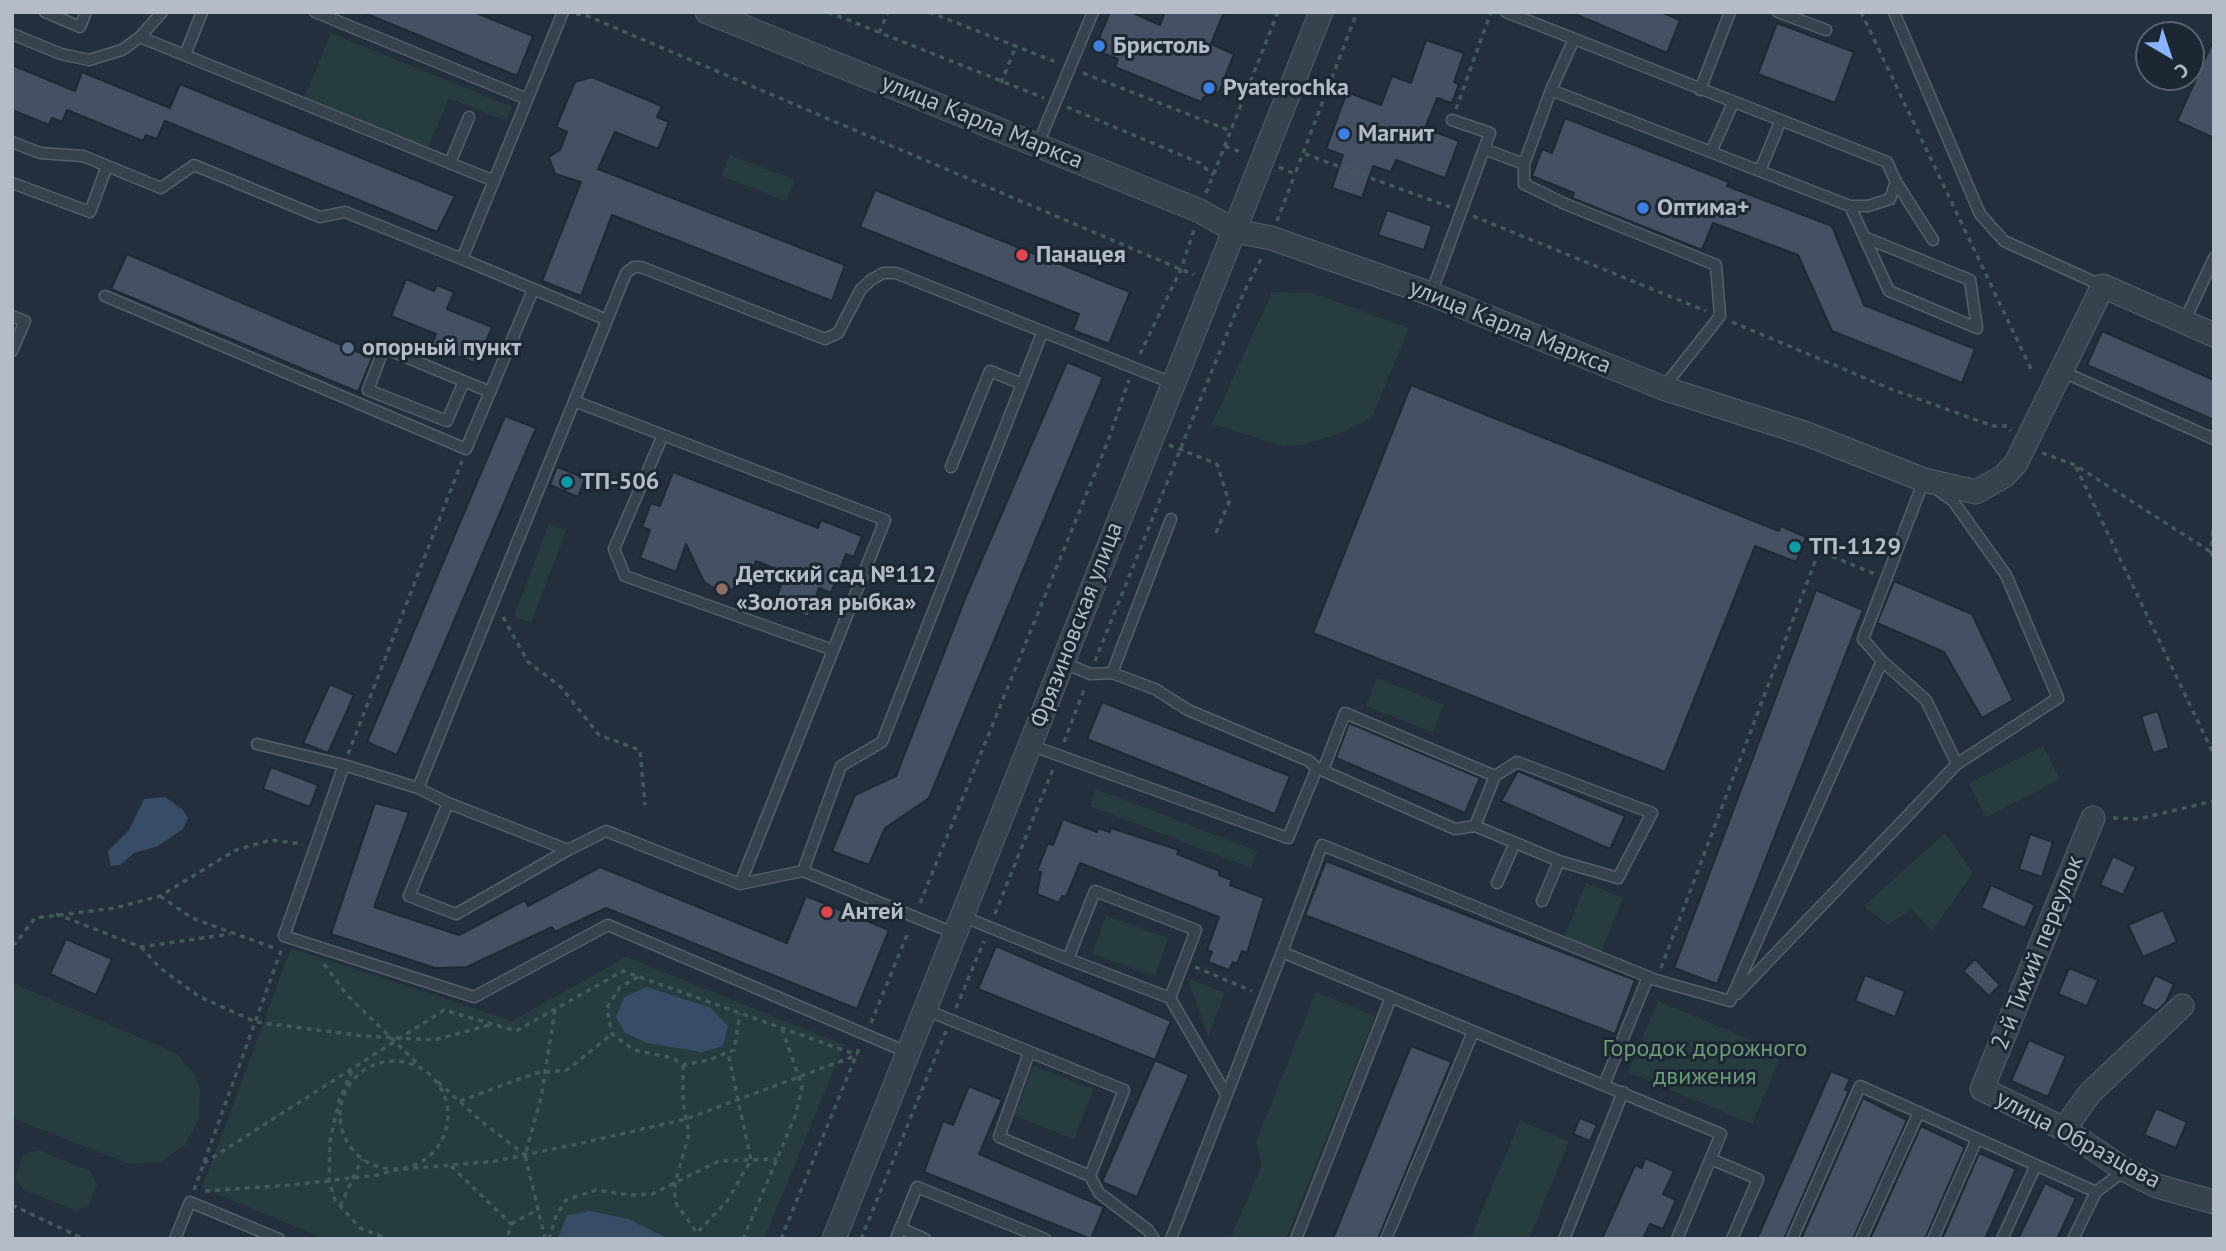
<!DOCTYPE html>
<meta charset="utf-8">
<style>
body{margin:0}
#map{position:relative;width:2226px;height:1251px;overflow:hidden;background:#242f3e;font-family:"PT Sans",sans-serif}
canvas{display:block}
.frame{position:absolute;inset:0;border:14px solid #b4bcc9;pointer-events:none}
.north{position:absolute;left:2135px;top:21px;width:70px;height:70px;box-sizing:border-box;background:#1d2633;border:2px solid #59626f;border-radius:50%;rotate:141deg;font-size:19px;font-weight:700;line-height:28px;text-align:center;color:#b4bcc9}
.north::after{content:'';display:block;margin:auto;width:24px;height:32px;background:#8ab4f8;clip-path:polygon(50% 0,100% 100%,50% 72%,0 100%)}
</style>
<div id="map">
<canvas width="2226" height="1251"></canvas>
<div class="frame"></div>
<div class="north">С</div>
</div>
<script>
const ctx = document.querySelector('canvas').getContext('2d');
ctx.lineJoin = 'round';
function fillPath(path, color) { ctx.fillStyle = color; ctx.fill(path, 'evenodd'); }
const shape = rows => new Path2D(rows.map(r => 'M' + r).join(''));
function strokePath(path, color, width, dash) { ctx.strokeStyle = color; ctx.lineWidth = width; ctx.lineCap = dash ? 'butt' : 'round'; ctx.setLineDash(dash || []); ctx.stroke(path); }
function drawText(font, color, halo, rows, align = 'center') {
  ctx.font = font + ' "PT Sans",sans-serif'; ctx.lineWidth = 6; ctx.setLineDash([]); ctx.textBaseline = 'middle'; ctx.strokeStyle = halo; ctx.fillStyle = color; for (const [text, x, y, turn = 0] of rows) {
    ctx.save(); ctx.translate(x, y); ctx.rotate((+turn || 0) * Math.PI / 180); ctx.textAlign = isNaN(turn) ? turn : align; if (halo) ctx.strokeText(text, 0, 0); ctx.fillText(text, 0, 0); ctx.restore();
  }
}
fillPath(shape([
 [331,33,512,107,506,121,449,98,428,148,304,98],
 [730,155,795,180,786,201,721,176],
 [1272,292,1312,293,1409,328,1372,417,1338,434,1302,445,1284,446,1212,424],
 [549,524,566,531,531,623,514,616],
 [1377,678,1444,705,1433,732,1366,706],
 [2043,746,2060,779,1986,817,1969,783],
 [1096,789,1257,851,1251,868,1090,806],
 [1945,833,1973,873,1932,931,1911,909,1888,925,1864,906],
 [1586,883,1623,898,1600,954,1563,939],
 [1106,916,1168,938,1155,976,1092,954],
 [291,948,512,1021,626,957,844,1045,764,1239,325,1239,202,1188],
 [1188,979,1225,993,1208,1036],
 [12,983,176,1053,195,1075,200,1090,199,1119,185,1145,160,1162,130,1164,12,1118],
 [1316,992,1375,1016,1286,1239,1230,1239,1262,1165,1256,1142],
 [1658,1001,1782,1053,1752,1124,1628,1072],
 [1033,1066,1093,1089,1074,1139,1014,1116],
 [1520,1121,1569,1141,1529,1239,1470,1239],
 [38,1150,90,1171,97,1185,88,1206,75,1210,24,1190,15,1178,23,1155]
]), '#263c3f');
fillPath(shape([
 [165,797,183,810,188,818,183,829,158,846,134,853,120,865,111,866,108,851,129,830,144,799],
 [647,987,711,1008,728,1026,723,1046,702,1052,648,1043,625,1033,616,1017,624,997],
 [590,1211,628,1219,669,1239,558,1239,567,1215]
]), '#394c67');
const building = shape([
 [362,12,474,12,533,36,517,76,362,12],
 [1110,12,1131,12,1160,25,1165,12,1224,12,1211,44,1234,54,1219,92,1204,97,1201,102,1115,67,1118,59,1094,50,1110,12],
 [1570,12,1661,12,1680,20,1667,53,1570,12],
 [1777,23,1854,52,1835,103,1758,74,1777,23],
 [2214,39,2214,138,2177,121,2214,39],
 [1426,40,1464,53,1454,82,1459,84,1452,103,1437,98,1425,128,1459,141,1445,178,1396,160,1391,172,1373,166,1362,198,1332,188,1343,155,1326,149,1347,92,1381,105,1392,76,1411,83,1426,40],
 [12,65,75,91,82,72,170,108,180,84,455,196,437,232,165,121,157,139,146,135,143,141,67,110,62,122,52,118,49,125,12,110,12,65],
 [592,77,662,106,657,117,669,122,658,149,615,132,598,169,845,265,832,301,612,215,581,296,542,281,581,182,555,174,549,157,560,150,567,132,556,127,575,82,592,77],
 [1565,118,1729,182,1727,186,1832,226,1864,305,1975,349,1962,383,1832,331,1798,255,1713,223,1702,250,1572,198,1574,193,1532,176,1542,149,1552,153,1565,118],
 [875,190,1130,292,1109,344,1073,330,1079,314,860,227,875,190],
 [1387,210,1432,226,1424,250,1378,235,1387,210],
 [127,254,372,358,358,392,111,289,127,254],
 [406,279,434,291,437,285,454,292,447,309,492,327,477,364,450,353,448,358,430,350,436,334,391,316,406,279],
 [2102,331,2214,380,2214,420,2087,365,2102,331],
 [1067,362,1103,377,929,798,885,828,869,865,832,851,855,795,896,776,967,594,1067,362],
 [1411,385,1779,531,1781,526,1806,537,1796,562,1755,546,1665,772,1313,633,1411,385],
 [505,416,536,428,397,755,367,742,505,416],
 [557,467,585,478,578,497,550,485,557,467],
 [673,472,818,528,821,520,862,536,854,557,846,554,831,593,819,588,808,617,774,603,786,573,756,561,751,572,744,569,737,587,727,591,715,589,704,582,686,544,676,572,640,558,650,530,642,527,651,503,660,506,673,472],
 [1894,581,1972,614,2013,700,1982,718,1944,652,1877,623,1894,581],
 [1816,590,1863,610,1717,984,1674,968,1816,590],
 [330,684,354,695,328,753,303,743,330,684],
 [1102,702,1290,776,1275,814,1087,739,1102,702],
 [2158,711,2169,748,2153,753,2141,716,2158,711],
 [1349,723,1480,778,1465,813,1336,758,1349,723],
 [271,767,318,785,310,807,263,789,271,767],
 [1518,771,1625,816,1610,849,1501,801,1518,771],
 [375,803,409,812,374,907,459,935,525,900,528,906,600,867,787,943,806,896,889,930,857,1009,606,908,555,932,552,927,467,967,435,968,331,934,375,803],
 [1063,819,1097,832,1098,828,1110,832,1111,828,1179,850,1177,854,1220,871,1219,875,1232,880,1230,885,1264,898,1247,953,1242,951,1237,964,1233,962,1229,970,1208,962,1212,952,1207,950,1219,917,1080,863,1066,897,1062,896,1059,903,1037,894,1041,872,1037,871,1048,843,1053,845,1063,819],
 [2030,834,2053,842,2042,877,2019,869,2030,834],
 [2113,856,2136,867,2123,895,2100,885,2113,856],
 [1326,861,1635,980,1615,1034,1305,915,1326,861],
 [1991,885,2035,905,2025,928,1981,908,1991,885],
 [2163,910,2177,942,2143,957,2128,925,2163,910],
 [66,939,112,959,96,995,50,974,66,939],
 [996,946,1171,1021,1155,1060,978,989,996,946],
 [1975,959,2000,985,1989,996,1963,971,1975,959],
 [2069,968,2098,980,2087,1006,2058,994,2069,968],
 [1865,975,1905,991,1895,1017,1855,1001,1865,975],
 [2155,975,2174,984,2166,1002,2157,1011,2141,1004,2155,975],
 [2029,1040,2066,1056,2048,1097,2011,1081,2029,1040],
 [1411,1046,1452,1062,1448,1070,1378,1239,1333,1239,1411,1046],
 [1155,1060,1189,1075,1137,1197,1102,1182,1155,1060],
 [1831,1071,1850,1079,1845,1090,1849,1091,1784,1239,1757,1239,1831,1071],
 [969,1086,1002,1100,979,1154,1104,1207,1091,1239,924,1172,943,1121,953,1125,969,1086],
 [1863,1098,1907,1120,1853,1239,1801,1239,1863,1098],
 [2156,1108,2187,1122,2176,1148,2144,1135,2156,1108],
 [1580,1118,1597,1125,1590,1141,1573,1134,1580,1118],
 [1921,1126,1965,1147,1925,1239,1870,1239,1921,1126],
 [1979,1153,2016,1169,1985,1239,1942,1239,1979,1153],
 [1645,1158,1674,1171,1663,1194,1676,1200,1663,1229,1650,1224,1643,1239,1602,1239,1635,1165,1642,1168,1645,1158],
 [2045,1183,2076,1198,2057,1239,2018,1239,2045,1183]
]);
fillPath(building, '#455162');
strokePath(building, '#1f2835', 2);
const lane = shape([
 [45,12,80,27,86,12],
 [315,12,527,99],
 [563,12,462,259,607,320],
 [1506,12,1887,162,1896,182,1890,199,1868,206,1850,206],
 [1778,12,1826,30],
 [1894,12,1980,214,2004,241,2103,286],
 [12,34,61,54,89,60,122,50,140,37,162,12],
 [140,37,494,181],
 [1574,39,1551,90,1850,206,1889,291,1977,328],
 [185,55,202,12],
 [1700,90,1730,12],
 [1452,120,1490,133,1484,149],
 [12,142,40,153,83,156,161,188,194,165,320,217,345,212,462,259],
 [1038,144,1093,12],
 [1711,152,1733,103],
 [450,163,469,117],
 [1524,164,1524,184,1563,203,1716,265,1720,316,1663,388],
 [1760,171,1780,122],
 [1896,182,1933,240],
 [12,183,90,212,107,166],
 [1864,237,1970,280,1977,328],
 [1431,294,1484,149,1524,164,1551,90],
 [105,296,466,449,533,290],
 [12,316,25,321,12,351],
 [2184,322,2214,258],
 [2061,371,2214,439],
 [464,381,447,421,368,390,384,348,490,392],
 [574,401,885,520,740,884],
 [663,435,614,549,625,576,833,650],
 [951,467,990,371,1022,384],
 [1112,673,1171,519],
 [257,744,344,765,418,788,448,803,568,850,606,831,740,884,803,871,956,934],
 [1030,745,1288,838,1317,768,1309,761,1188,710,1155,689,1112,673,1090,674,1063,662],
 [344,765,284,936,474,997,608,925,909,1053],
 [1317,768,1455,829,1475,826,1559,861,1618,878,1652,813,1517,762,1495,776],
 [1323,770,1345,713,1495,776,1475,826],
 [418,788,607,320,626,273,634,267,641,267,825,339,838,333,861,289,871,280,883,273,896,273,1172,383],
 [448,803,409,896,456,914,568,850],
 [803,871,841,766,882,742,1042,333],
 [1497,883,1515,843],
 [1542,901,1559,861],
 [964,917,989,927,1068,959,1170,998,1196,930,1095,891,1068,959],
 [1282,952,1322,845,1656,980,1730,1001],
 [1737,994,1957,764],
 [1170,998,1226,1094],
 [1730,1001,1882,661,1863,639,1924,480,1953,501,2006,575,2058,698,1957,764,1926,700,1882,661],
 [926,1010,1124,1090,1090,1176,1099,1193,1148,1230,1154,1239],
 [1029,1053,999,1137,1090,1176],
 [1604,1085,1648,977],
 [1711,1159,1758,1179,1732,1239],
 [900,1228,925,1239],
 [175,1239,190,1202,279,1239],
 [896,1239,917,1187,1045,1239],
 [1171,1239,1282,952,1721,1134,1677,1239],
 [1296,1239,1391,997],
 [1386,1239,1473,1032],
 [1564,1239,1623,1092],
 [1792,1239,1860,1086,2096,1192],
 [1861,1239,1919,1112],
 [1933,1239,1977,1139],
 [2002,1239,2036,1165],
 [2073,1239,2096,1192,2125,1170]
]);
const street = shape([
 [707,12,1200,211,1235,231,1271,238,1431,294,1663,388,1807,434,1924,480,1976,492,2004,476,2016,463,2103,286,2214,335],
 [2093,818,1982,1089,2064,1129,2125,1170,2157,1186,2214,1202],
 [2064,1129,2090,1093,2182,1006],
 [834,1239,1321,12]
]);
strokePath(lane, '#565f6c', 13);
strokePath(street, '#565f6c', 25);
strokePath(shape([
 [828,12,1044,98],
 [929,12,1056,62],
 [1861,12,2031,369],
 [576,14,583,14,1194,275],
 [879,33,888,12],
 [1083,73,1231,131],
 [1001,83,1016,46],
 [1067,107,1200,163,1213,175],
 [1456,109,1491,12],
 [1225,146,1243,153],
 [1305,154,1450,207],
 [1279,167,1295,174,1357,12],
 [1206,193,1278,12],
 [1473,216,1706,311],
 [1277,221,1295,174],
 [1732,322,1891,389,1993,426,2007,426,2011,431],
 [1140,354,1181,269,1194,230],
 [1169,445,1217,464,1229,502,1215,535],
 [2042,453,2075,465,2211,552],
 [2076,467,2214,755],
 [2214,521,2211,552,2214,562],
 [503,617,528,662,561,687,599,735,640,750,645,805],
 [1095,661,1243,294,1262,257],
 [1064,742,1085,687],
 [348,754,462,461],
 [2113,818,2138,819,2214,801],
 [160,896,192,918,277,949],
 [920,903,1108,441,1129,380],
 [56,914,141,947,230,934],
 [995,914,1053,769],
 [12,943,15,944,35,918,115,908,160,896,236,850,271,840,303,844],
 [141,947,160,968,200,997,256,1022,364,1036,434,1040,493,1024],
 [324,964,347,995,419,1065],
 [1195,967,1252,991],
 [1661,968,1819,551,1875,574],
 [638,977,620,987,607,1008,612,1034,634,1050,673,1058,683,1065,709,1060,734,1050,740,1014],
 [956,1008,984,941],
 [871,1023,909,930],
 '340 1115a54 54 0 1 1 108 0a54 54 0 1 1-108 0Z',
 [683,1065,683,1102,689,1134,675,1183,675,1202,697,1233,728,1200,751,1160,728,1053],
 [352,1071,339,1101,330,1141,329,1181,335,1200,360,1228,388,1239],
 [438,1082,481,1121,525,1155],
 [460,1101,536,1073,567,1070,612,1034],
 [204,1163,444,1010,516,1031,623,971,857,1055],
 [451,1166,511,1224,507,1239],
 [194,1190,282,948],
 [205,1191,291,1185,378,1175,395,1170,496,1161,582,1143,686,1119,855,1056],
 [12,1205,84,1239],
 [340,1206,362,1159],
 [511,1224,539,1209],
 [545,1239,525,1155,541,1098,555,1010],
 [549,1239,556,1216,566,1200,596,1190,629,1195,652,1194,719,1161,777,1159],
 [743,1239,796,1114,802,1086,782,1029],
 [781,1239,860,1046],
 [861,1239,946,1031]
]), '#44595c', 3.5, [5, 5]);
strokePath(lane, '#38414e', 10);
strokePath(street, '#38414e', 23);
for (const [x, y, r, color] of [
 [1099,46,7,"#3f7fe0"],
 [1209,88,7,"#3f7fe0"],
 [1344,134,7,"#3f7fe0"],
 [1643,208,7,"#3f7fe0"],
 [1022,255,7,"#e0444e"],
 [348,348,7,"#5c6f8a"],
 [567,482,7,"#0f9aa8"],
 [1795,547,7,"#0f9aa8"],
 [722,589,7,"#8d6e63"],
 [827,912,7,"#e0444e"]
]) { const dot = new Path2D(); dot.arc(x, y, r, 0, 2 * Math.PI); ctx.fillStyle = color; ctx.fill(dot); strokePath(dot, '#1d2633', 2.5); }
drawText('bold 24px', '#b4bcc9', '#1d2633', [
 ["Бристоль",1113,46],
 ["Pyaterochka",1223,88],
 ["Магнит",1358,134],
 ["Оптима+",1657,208],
 ["Панацея",1036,255],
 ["опорный пункт",362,348],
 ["ТП-506",581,482],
 ["ТП-1129",1809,547],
 ["Детский сад №112",736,575],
 ["«Золотая рыбка»",736,603],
 ["Антей",841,912]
], 'left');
drawText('24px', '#b4bcc9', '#1d2633', [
 ["улица Карла Маркса",982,122,22],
 ["улица Карла Маркса",1510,327,22],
 ["Фрязиновская улица",1077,625,-69],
 ["2-й Тихий переулок",2038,953,-68],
 ["улица Образцова",2078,1140,28]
]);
drawText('24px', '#6b9a76', '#1d2633', [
 ["Городок дорожного",1705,1049],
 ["движения",1705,1077]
]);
</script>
